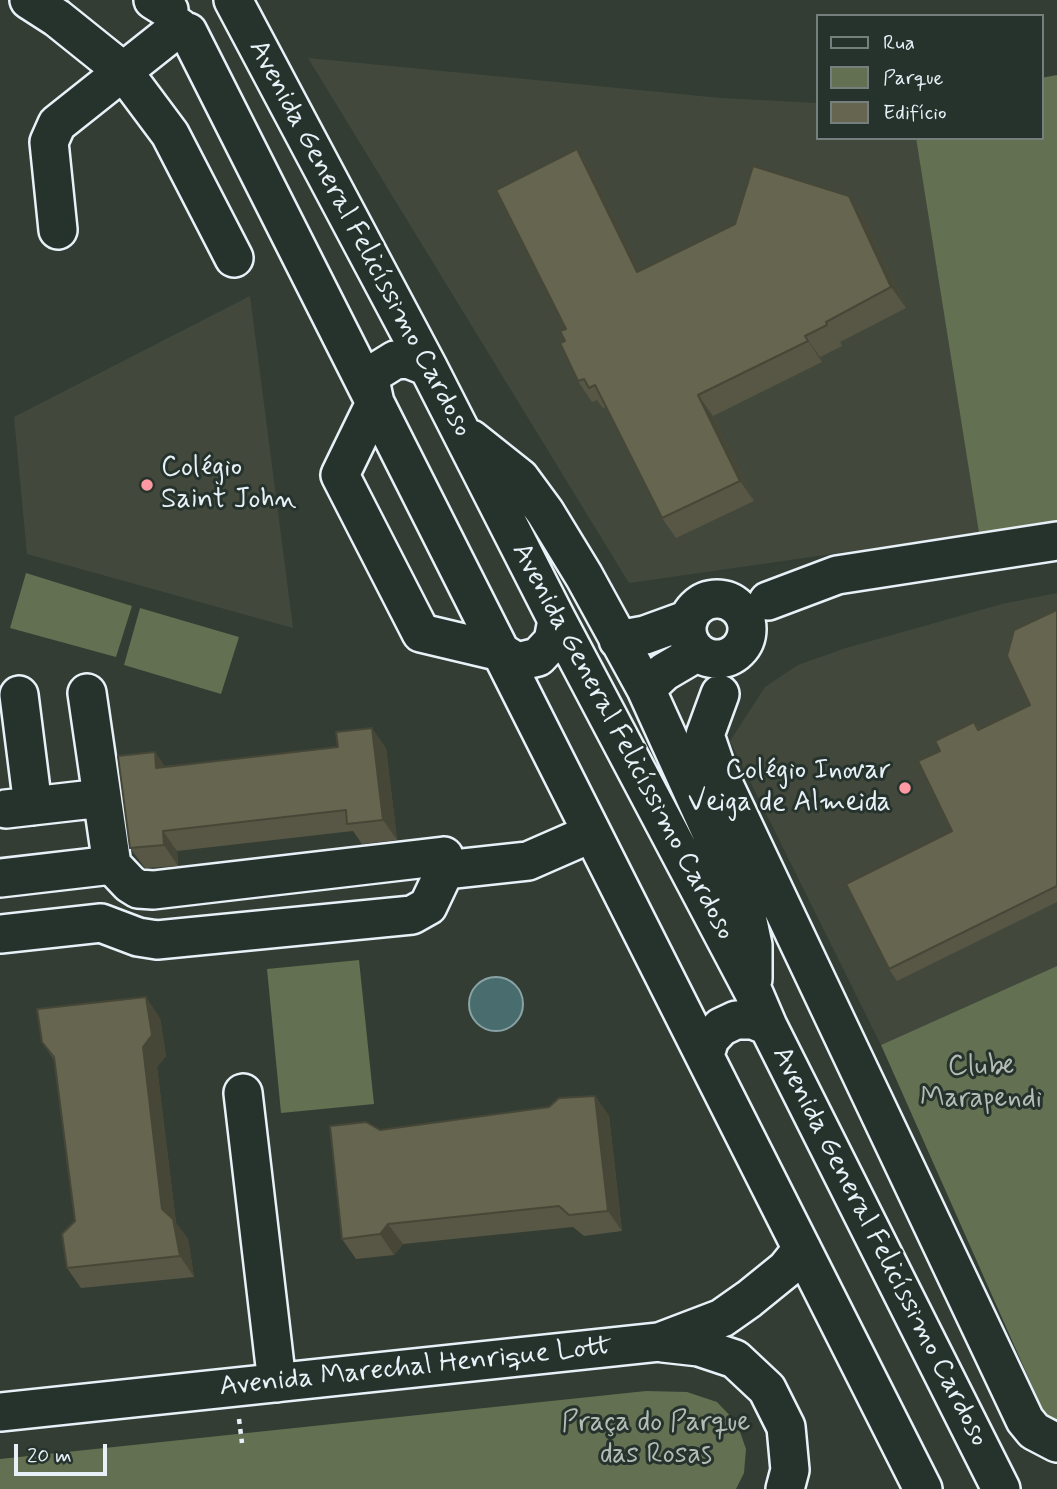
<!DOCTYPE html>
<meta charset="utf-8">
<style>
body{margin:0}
#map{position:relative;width:1057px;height:1489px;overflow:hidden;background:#333d34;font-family:Mynerve,sans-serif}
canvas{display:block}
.legend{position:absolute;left:816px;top:14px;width:228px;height:126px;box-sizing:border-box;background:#26332d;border:2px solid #747f7e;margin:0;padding:9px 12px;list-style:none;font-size:21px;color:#e8f1f8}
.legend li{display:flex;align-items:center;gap:14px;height:35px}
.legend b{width:35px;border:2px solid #747f7e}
.scale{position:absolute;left:14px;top:1444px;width:93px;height:32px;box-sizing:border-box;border:4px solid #e8f1f8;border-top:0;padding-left:9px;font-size:21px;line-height:24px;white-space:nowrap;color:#e8f1f8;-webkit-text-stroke:5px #26332d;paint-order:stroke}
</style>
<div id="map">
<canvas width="1057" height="1489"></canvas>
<ul class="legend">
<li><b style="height:9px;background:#26332d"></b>Rua</li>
<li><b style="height:19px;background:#637051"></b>Parque</li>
<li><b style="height:19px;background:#666550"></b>Edifício</li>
</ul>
<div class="scale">20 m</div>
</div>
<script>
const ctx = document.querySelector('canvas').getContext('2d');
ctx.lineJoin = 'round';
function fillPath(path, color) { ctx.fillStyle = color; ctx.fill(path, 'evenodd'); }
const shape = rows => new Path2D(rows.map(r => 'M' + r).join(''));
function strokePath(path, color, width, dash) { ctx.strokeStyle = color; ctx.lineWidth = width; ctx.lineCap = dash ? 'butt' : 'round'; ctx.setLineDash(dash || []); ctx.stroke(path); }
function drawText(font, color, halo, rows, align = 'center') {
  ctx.font = font + ' Mynerve,sans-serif'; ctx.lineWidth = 6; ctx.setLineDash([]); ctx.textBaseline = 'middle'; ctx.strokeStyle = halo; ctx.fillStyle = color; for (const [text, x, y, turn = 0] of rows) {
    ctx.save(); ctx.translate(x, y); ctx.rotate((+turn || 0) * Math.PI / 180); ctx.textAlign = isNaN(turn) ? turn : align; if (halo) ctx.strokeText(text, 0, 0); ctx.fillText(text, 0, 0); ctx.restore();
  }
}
fillPath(shape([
 [308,58,721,98,817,103,817,138,916,138,979,533,629,583],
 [250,296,293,628,27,554,14,417],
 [1057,593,1057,966,881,1045,730,741,765,687,798,665,846,648,1002,604]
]), '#42493c');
fillPath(shape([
 [1057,75,1057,522,979,533,916,138,1041,138,1041,78],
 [26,573,132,606,116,657,10,628],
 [140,608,239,637,221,694,124,665],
 [359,960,374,1104,281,1113,267,969],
 [1057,966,1057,1442,881,1045],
 [646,1391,687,1392,717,1402,737,1423,746,1449,744,1473,736,1489,0,1489,0,1459]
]), '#637051');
const water = shape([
 '469 1004a27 27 0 1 1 54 0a27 27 0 1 1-54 0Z'
]);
fillPath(water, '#496d6e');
strokePath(water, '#89a2a5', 2);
const minor = shape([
 [29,0,57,18,123,71,170,134,234,258],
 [153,0,169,10],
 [233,0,428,367,557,620,753,991,768,1026,1001,1489],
 [188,32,923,1489],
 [58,230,49,142,57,124,179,27],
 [428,367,408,359,395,360,374,373,371,384,375,403,340,475,421,633,501,652,517,662,538,657,553,641,557,620],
 [471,439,520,478,545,512,584,576,646,689,745,907,753,945,753,979],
 '687 629a30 30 0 1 1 60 0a30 30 0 1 1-60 0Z',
 [768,601,837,575,1057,541],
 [618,640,645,635,689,619],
 [646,689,664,672,698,652],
 [720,694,705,735,717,770,1025,1420,1034,1431,1057,1443],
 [19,695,33,806],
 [6,809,102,798],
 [445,870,528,861,592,833],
 [0,878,112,865],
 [0,934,101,923,138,937,157,940,412,915,428,906,445,870,444,856,153,890,138,889,130,884,112,865,87,693],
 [705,1055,710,1039,721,1027,736,1020,753,1020,768,1026],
 [243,1093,277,1383],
 [663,1343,699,1347,735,1359,767,1389,786,1427,790,1470,785,1489],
 [0,1412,659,1342,722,1318,749,1299,786,1269,802,1249]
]);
strokePath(minor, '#e8f1f8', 42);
strokePath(shape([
 [239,1419,242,1443]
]), '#e8f1f8', 4.5, [5, 5]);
strokePath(minor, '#26332d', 37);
fillPath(shape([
 [577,149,591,170,640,270,849,196,863,216,906,308,840,342,842,346,820,357,822,362,713,416,754,501,676,538,662,518,606,407,603,408,597,400,592,402,578,381,565,341],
 [1057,610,1057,902,897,981,889,969,952,831,940,751,974,722,980,729,1030,705],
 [386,748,397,840,362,844,353,831,177,851,178,866,145,868,130,848,165,766],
 [160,1018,166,1056,157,1067,176,1223,188,1239,194,1277,81,1288,67,1268,75,1221,54,1060,42,1042],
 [595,1096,609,1116,622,1231,584,1236,573,1227,403,1244,394,1255,356,1259,342,1239,380,1130,549,1107]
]), '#585745');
fillPath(shape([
 [577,149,591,170,651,292,637,272],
 [849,196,863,216,906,308,891,287],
 [805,336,820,357,822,362,808,341],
 [698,395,713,416,754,501,740,481],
 [372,728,386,748,397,840,383,820],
 [155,752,169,772,156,768],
 [163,831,177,851,178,866,164,845],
 [146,997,160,1018,166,1056,157,1067,176,1223,188,1239,194,1277,180,1256,162,1209,143,1047],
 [595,1096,609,1116,622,1231,608,1211],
 [388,1224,403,1244,394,1255,380,1234]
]), '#474738');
const building = shape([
 [577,149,637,272,735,224,753,166,849,196,891,287,826,322,827,325,805,336,808,341,698,395,740,481,662,518,595,385,589,388,584,379,578,381,560,343,565,341,560,331,566,329,496,190,577,149],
 [1057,610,1057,886,889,969,846,884,952,831,918,761,940,751,935,741,974,722,978,730,1030,705,1007,656,1014,630,1057,610],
 [372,728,383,820,347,824,346,810,163,831,164,845,130,848,118,756,155,752,156,768,338,747,336,732,372,728],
 [146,997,152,1035,143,1047,162,1209,173,1219,180,1256,67,1268,62,1234,75,1221,54,1057,42,1042,37,1009,146,997],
 [595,1096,608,1211,569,1215,559,1206,388,1224,380,1234,342,1239,330,1126,366,1122,380,1130,549,1107,559,1098,595,1096]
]);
fillPath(building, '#666550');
strokePath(building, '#474738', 2);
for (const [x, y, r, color] of [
 [147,485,7,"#ff9aa2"],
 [905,788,7,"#ff9aa2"]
]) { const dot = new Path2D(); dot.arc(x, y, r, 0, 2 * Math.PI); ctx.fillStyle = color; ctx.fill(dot); strokePath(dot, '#26332d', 2.5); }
drawText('28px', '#e8f1f8', '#26332d', [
 ["Avenida General Felicíssimo Cardoso",359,239,62],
 ["Avenida General Felicíssimo Cardoso",622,742,62],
 ["Avenida General Felicíssimo Cardoso",879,1247,63],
 ["Avenida Marechal Henrique Lott",416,1368,-6]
]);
drawText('28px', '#e8f1f8', '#26332d', [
 ["Colégio",161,469],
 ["Saint John",161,501],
 ["Colégio Inovar",891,772,"right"],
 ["Veiga de Almeida",891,804,"right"]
], 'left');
drawText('28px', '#b3bdb5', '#26332d', [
 ["Clube",981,1068],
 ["Marapendi",981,1100],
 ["Praça do Parque",656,1424],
 ["das Rosas",656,1456]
]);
</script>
